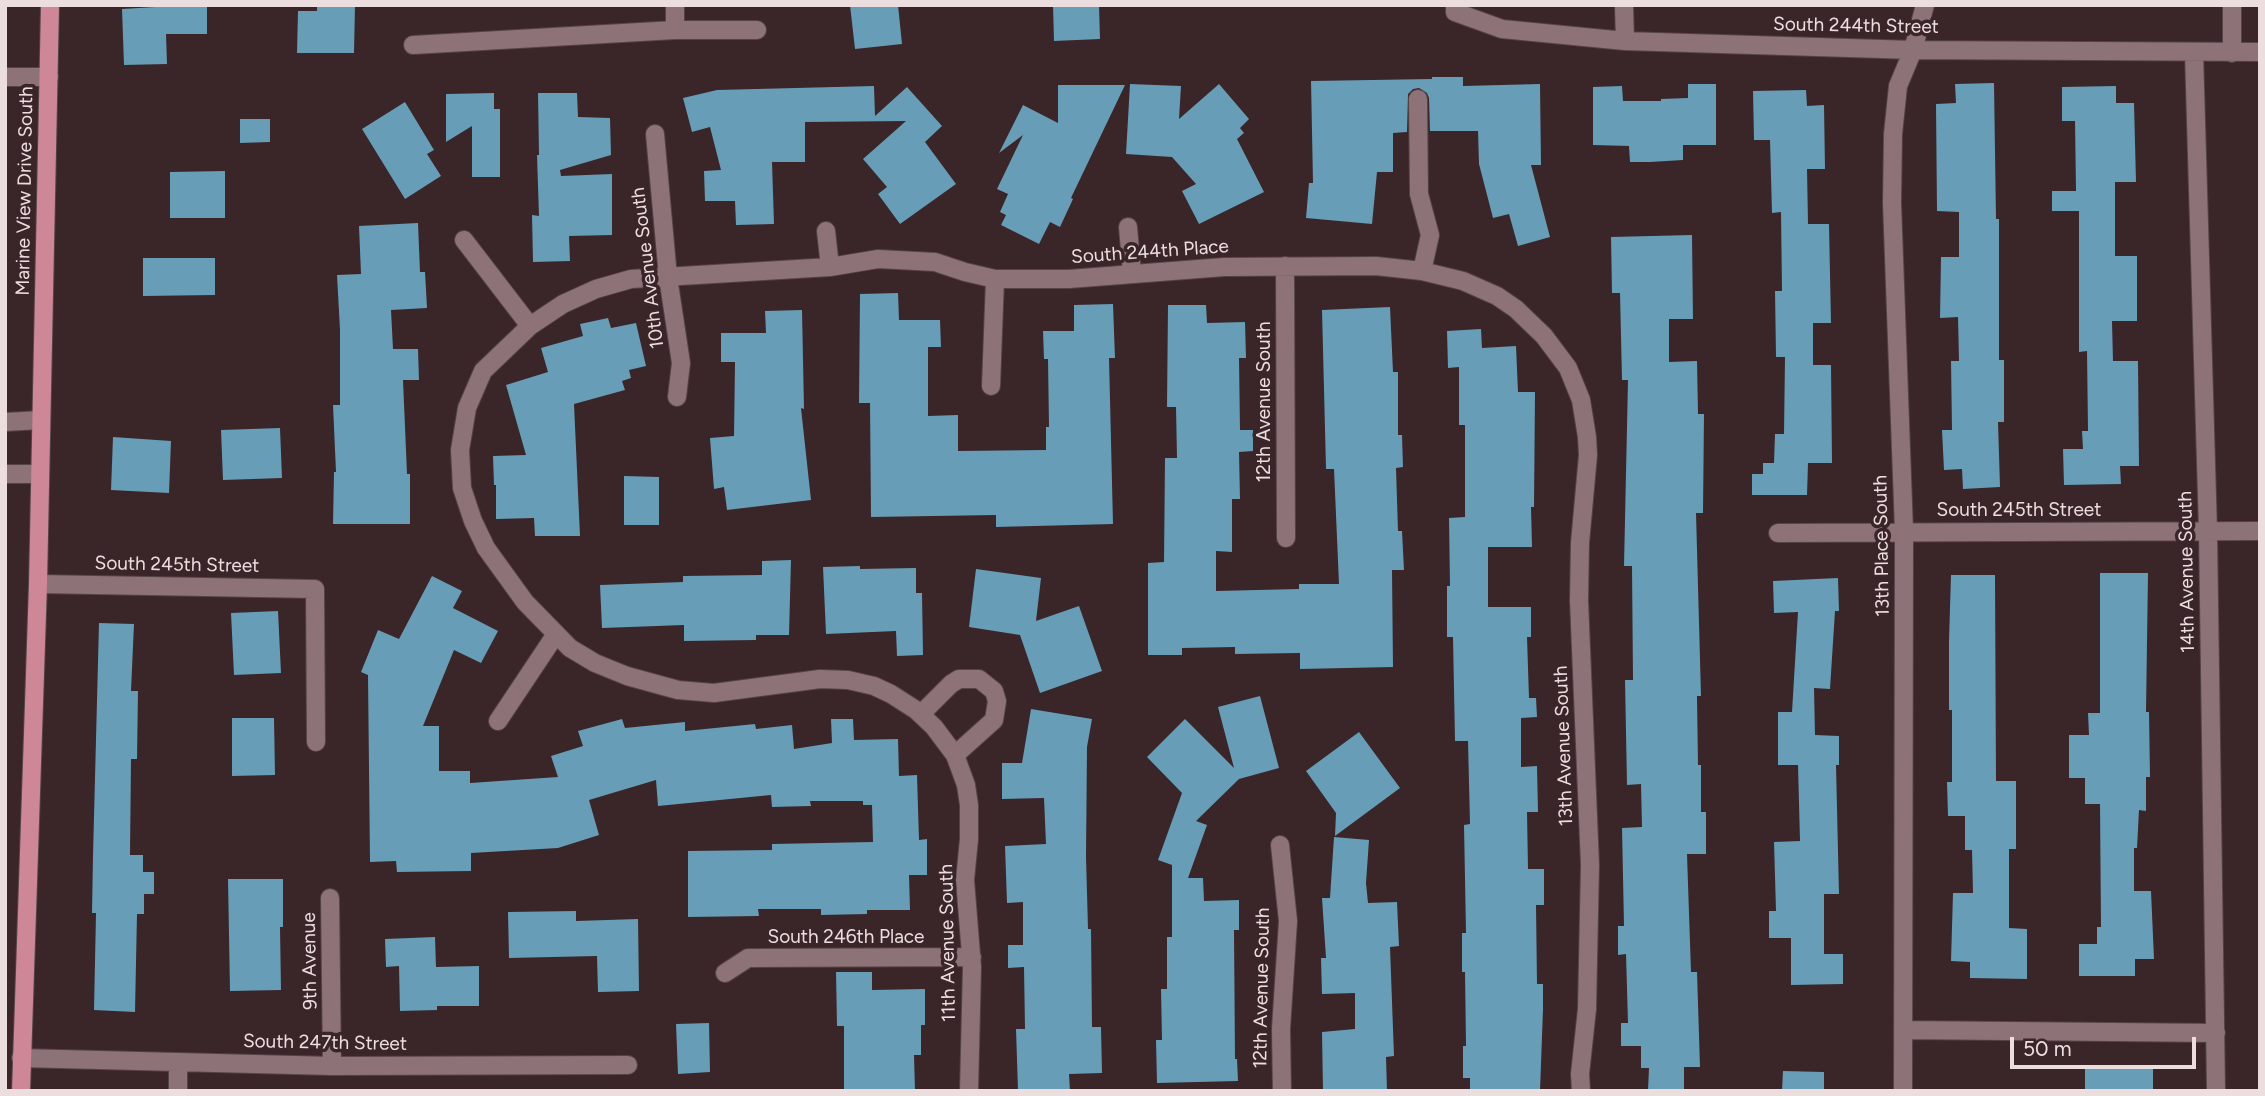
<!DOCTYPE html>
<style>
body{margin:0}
#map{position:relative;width:2265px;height:1096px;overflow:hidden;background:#3a2529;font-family:Figtree,sans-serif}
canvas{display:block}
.frame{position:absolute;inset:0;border:7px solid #ecdddf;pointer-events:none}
.scale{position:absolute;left:2010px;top:1037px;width:186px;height:32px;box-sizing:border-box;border:4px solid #ecdddf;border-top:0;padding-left:9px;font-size:21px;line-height:24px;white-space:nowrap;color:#ecdddf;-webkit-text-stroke:5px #3a2529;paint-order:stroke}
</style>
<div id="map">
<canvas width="2265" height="1096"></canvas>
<div class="frame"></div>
<div class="scale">50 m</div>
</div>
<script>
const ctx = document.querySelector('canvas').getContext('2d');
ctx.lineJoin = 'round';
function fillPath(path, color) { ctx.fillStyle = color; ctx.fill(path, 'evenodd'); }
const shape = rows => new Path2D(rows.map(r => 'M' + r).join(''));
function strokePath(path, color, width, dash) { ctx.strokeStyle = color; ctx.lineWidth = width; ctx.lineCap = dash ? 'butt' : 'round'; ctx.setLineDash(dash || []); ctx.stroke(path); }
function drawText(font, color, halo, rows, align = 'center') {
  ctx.font = font + ' Figtree,sans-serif'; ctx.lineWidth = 7; ctx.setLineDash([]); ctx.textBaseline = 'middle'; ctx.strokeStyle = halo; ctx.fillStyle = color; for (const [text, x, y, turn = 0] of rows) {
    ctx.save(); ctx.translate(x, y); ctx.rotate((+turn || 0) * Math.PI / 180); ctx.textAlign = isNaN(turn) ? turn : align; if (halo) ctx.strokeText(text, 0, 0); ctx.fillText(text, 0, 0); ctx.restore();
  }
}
fillPath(shape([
 [317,5,355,5,354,53,297,53,298,11,317,11],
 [850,5,898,5,902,44,855,49],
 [1053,5,1099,5,1100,39,1054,41],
 [172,6,207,6,207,34,166,34,167,64,124,65,122,9],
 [1432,77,1463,77,1463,86,1540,84,1541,165,1531,165,1550,237,1518,246,1509,214,1493,218,1479,164,1478,131,1430,131,1429,98,1427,93,1419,88,1413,89,1408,94,1407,132,1393,133,1393,172,1377,172,1372,224,1306,218,1309,183,1313,183,1311,81,1432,79],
 [1994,83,1996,219,1999,219,1999,360,2004,360,2004,422,1998,422,2000,487,1963,489,1962,469,1944,470,1942,430,1952,430,1951,361,1959,361,1958,317,1940,318,1941,257,1959,257,1959,212,1937,211,1936,104,1956,103,1955,84],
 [1130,84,1181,86,1179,119,1219,84,1249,119,1240,128,1244,133,1237,139,1264,192,1199,224,1182,191,1196,184,1172,157,1126,154],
 [1688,84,1716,84,1716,145,1683,145,1683,160,1650,162,1630,162,1629,146,1593,145,1593,87,1622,86,1623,101,1661,101,1661,99,1688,98],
 [1058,85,1125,85,1071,198,1073,199,1060,227,1050,222,1039,244,1001,225,1006,215,1000,212,1008,194,997,189,1023,135,999,153,1023,105,1058,123],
 [874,86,875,116,907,87,942,126,925,142,956,184,900,224,878,194,887,187,863,159,906,121,805,122,805,162,772,162,774,224,736,225,735,201,705,201,704,171,721,170,710,127,692,132,683,98,717,90],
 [2116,86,2116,103,2134,103,2136,182,2115,182,2115,256,2137,256,2137,321,2112,321,2113,361,2138,361,2139,466,2120,466,2121,484,2064,485,2063,449,2083,449,2082,431,2088,431,2087,351,2079,352,2079,211,2052,211,2052,191,2076,191,2075,121,2062,121,2062,87],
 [1806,90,1807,106,1824,105,1825,169,1807,169,1808,224,1829,224,1831,323,1813,323,1813,365,1831,365,1832,463,1808,463,1807,495,1752,495,1752,474,1763,474,1763,463,1774,463,1775,434,1784,434,1785,357,1776,357,1775,291,1782,291,1781,212,1772,213,1770,140,1754,140,1753,91],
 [494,93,494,109,500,109,500,177,472,177,472,126,446,142,446,94],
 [538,93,577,93,578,117,610,118,611,155,560,170,561,176,612,174,612,235,569,236,570,261,533,262,532,215,539,216,537,155,539,155],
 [405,102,434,150,427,154,441,176,405,199,362,129],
 [240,119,270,119,270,142,240,143],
 [225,171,225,218,170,218,170,172],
 [418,223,420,272,425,272,427,308,391,310,393,349,418,349,419,380,403,380,407,474,410,474,410,524,333,524,334,472,336,472,333,405,340,405,340,330,337,275,361,274,359,226],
 [1692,235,1693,319,1669,319,1669,362,1697,361,1698,414,1704,414,1703,513,1696,513,1701,696,1697,696,1698,765,1701,765,1701,812,1706,812,1706,854,1687,854,1691,972,1697,972,1700,1067,1684,1067,1684,1091,1648,1091,1649,1068,1641,1068,1641,1046,1621,1046,1621,1023,1628,1023,1626,954,1618,955,1618,926,1624,926,1622,828,1642,827,1641,784,1627,785,1625,680,1633,680,1632,566,1624,566,1628,380,1622,380,1620,293,1612,293,1611,237],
 [143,258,215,258,215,295,143,296],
 [898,293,899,320,940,320,941,347,928,347,928,416,958,415,958,451,1046,450,1046,427,1049,427,1048,359,1044,359,1043,331,1074,331,1074,305,1113,304,1115,358,1109,358,1113,524,996,527,996,515,871,517,870,403,859,403,860,294],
 [1168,305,1206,305,1207,323,1245,322,1246,358,1239,358,1240,430,1253,430,1253,451,1239,452,1240,499,1232,499,1232,552,1216,551,1216,591,1299,589,1299,584,1339,584,1334,469,1326,469,1322,310,1390,307,1393,372,1398,372,1398,435,1402,435,1403,467,1396,468,1398,531,1402,531,1404,570,1392,570,1393,667,1300,669,1300,653,1235,654,1235,647,1182,648,1182,655,1148,655,1148,563,1164,562,1165,458,1177,458,1176,407,1167,407],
 [802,310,804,409,801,408,811,500,727,510,724,487,714,489,710,438,734,436,735,362,721,362,721,333,766,333,765,311],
 [608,318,611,328,636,323,646,366,629,370,631,378,622,381,625,390,574,404,580,536,535,536,534,518,496,519,496,485,494,485,493,456,526,455,506,385,548,372,541,348,583,336,580,324],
 [1481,329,1482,348,1516,346,1518,392,1535,392,1534,507,1531,507,1532,547,1488,547,1488,607,1531,607,1531,637,1527,637,1529,698,1536,698,1537,717,1521,718,1521,767,1537,766,1538,812,1527,812,1528,869,1544,869,1544,905,1536,905,1537,984,1543,984,1543,1009,1540,1091,1470,1091,1470,1078,1463,1078,1463,1046,1466,1046,1465,972,1462,972,1462,933,1466,933,1464,825,1470,824,1468,741,1455,741,1453,637,1447,637,1447,586,1450,586,1449,518,1465,517,1465,425,1459,425,1459,367,1448,368,1447,331],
 [280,428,282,478,223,480,221,430],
 [113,437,171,441,169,493,111,490],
 [624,476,659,477,659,525,624,525],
 [791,560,789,635,756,635,756,640,684,641,684,625,602,628,600,585,683,582,683,576,762,575,762,561],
 [860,566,860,569,916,568,916,593,922,593,923,655,897,656,896,631,826,634,823,567],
 [976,569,1041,578,1036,621,1079,606,1102,671,1040,693,1020,635,969,627],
 [2100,573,2148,573,2146,712,2149,712,2150,777,2146,777,2146,811,2139,810,2137,848,2134,848,2134,891,2151,891,2154,959,2135,959,2135,976,2079,976,2079,944,2097,944,2097,927,2101,927,2100,804,2085,804,2085,778,2069,778,2069,735,2089,735,2088,713,2100,713],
 [1951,575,1995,575,1996,781,2016,781,2016,849,2009,849,2009,928,2027,929,2027,979,1970,978,1970,962,1951,961,1953,893,1973,893,1972,850,1965,850,1965,816,1948,816,1947,782,1952,782,1952,710,1949,710,1949,641],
 [432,576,462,591,453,608,498,631,481,663,454,650,423,726,439,726,439,771,470,771,470,783,558,777,551,756,583,746,578,731,622,719,625,728,685,722,685,731,755,724,756,729,792,725,794,749,832,743,831,719,853,719,854,740,898,739,899,776,917,775,919,840,927,839,927,875,909,875,910,910,867,910,867,914,821,915,821,909,758,909,759,916,688,917,688,851,772,850,772,844,873,842,872,805,863,805,863,801,810,801,811,806,772,807,771,795,658,806,656,780,589,800,599,835,558,848,471,853,471,871,397,872,396,861,370,862,368,675,361,672,378,630,399,639],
 [1838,578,1839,611,1835,611,1830,689,1814,688,1815,735,1839,736,1839,765,1836,765,1839,894,1824,894,1824,954,1843,954,1843,984,1791,985,1791,938,1769,938,1769,911,1776,911,1774,842,1800,841,1798,765,1778,765,1778,712,1792,712,1798,612,1774,613,1773,581],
 [278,611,281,673,234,675,231,613],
 [99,623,134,624,131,691,138,691,137,759,131,759,130,855,143,855,143,872,154,872,154,894,144,894,144,914,137,914,135,1012,94,1010,96,913,92,913,93,855],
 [1260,696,1279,768,1239,779,1196,821,1207,825,1188,878,1203,878,1204,901,1239,900,1239,930,1234,930,1235,1059,1237,1059,1238,1081,1157,1083,1156,1040,1162,1040,1161,989,1167,989,1167,937,1172,937,1172,865,1158,860,1182,793,1147,757,1185,719,1234,768,1218,707],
 [1031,709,1092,719,1087,747,1086,857,1088,929,1091,929,1092,1027,1101,1027,1102,1073,1069,1074,1070,1091,1018,1091,1016,1029,1025,1029,1024,967,1008,968,1008,945,1023,945,1023,902,1007,903,1005,846,1046,844,1044,798,1002,799,1002,763,1022,763],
 [232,718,274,718,275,775,232,776],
 [1359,732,1400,788,1335,836,1336,813,1306,771],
 [1334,837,1369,840,1366,883,1368,903,1397,902,1399,946,1390,947,1394,1056,1386,1057,1387,1091,1323,1091,1322,1032,1355,1029,1355,993,1322,994,1321,958,1326,958,1322,898,1330,898],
 [228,879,283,879,283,927,280,927,281,990,230,991],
 [576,911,576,921,638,919,639,991,598,992,597,956,509,958,508,912],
 [435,937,436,967,479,966,479,1006,437,1006,437,1010,400,1011,399,966,386,967,385,939],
 [836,972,872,972,872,990,925,989,925,1025,921,1025,921,1055,914,1055,915,1091,844,1091,844,1026,837,1026],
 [709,1023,710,1072,678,1074,676,1024],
 [2153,1066,2153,1091,2085,1091,2085,1067],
 [1783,1071,1824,1072,1824,1091,1782,1091]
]), '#679db6');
const minor = shape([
 [1455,5,1455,12,1502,29,1625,41,1913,50,2260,52],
 [1624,5,1625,41],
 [2232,5,2232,53],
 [675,30,675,5],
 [413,45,675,30,757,30],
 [2194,53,2208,531,2216,1091],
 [5,77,49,77],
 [1418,99,1419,194,1430,235,1422,271],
 [655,134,668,277,681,363,677,397],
 [1128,227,1132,274],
 [826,231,830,267],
 [464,240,530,326],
 [1285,266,1286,538],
 [991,386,995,279],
 [5,422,41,420],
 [5,474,40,474],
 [1778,533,2260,531],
 [38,584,315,589,316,742],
 [921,714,951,684,959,679,979,679,994,691,997,701,994,720,955,755],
 [498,721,556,634],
 [1280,845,1288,921,1281,1029,1282,1091],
 [330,898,332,1066],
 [725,973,748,958,972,957],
 [1903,1030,2216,1033],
 [21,1058,332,1066,628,1065],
 [178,1062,178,1091],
 [969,1091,972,967,965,880,969,839,969,805,966,785,955,755,934,727,916,710,891,694,874,686,848,680,820,679,714,693,678,690,627,676,595,663,570,648,525,602,486,548,473,521,462,488,460,450,467,408,483,371,530,326,563,304,596,289,631,279,830,267,878,259,935,262,965,272,995,279,1069,279,1224,267,1376,266,1422,271,1463,281,1497,296,1516,309,1544,336,1568,368,1581,400,1587,437,1588,455,1580,543,1579,600,1590,865,1587,1009,1580,1074,1581,1091],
 [1903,1091,1904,531,1892,203,1893,134,1898,86,1913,50,1925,5]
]);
const major = shape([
 [21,1091,38,584,50,5]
]);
strokePath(minor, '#564347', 20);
strokePath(major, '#564347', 20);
strokePath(minor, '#8d7378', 18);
strokePath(major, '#cd8797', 18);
drawText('19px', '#ecdddf', '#3a2529', [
 ["South 244th Street",1856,26,1],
 ["Marine View Drive South",25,191,-89],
 ["South 244th Place",1150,252,-4],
 ["10th Avenue South",648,268,-97],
 ["12th Avenue South",1264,402,-90],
 ["South 245th Street",2019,510],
 ["13th Place South",1882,546,-91],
 ["South 245th Street",177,565,1],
 ["14th Avenue South",2187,572,-91],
 ["13th Avenue South",1564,746,-92],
 ["South 246th Place",846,937],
 ["11th Avenue South",948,943,-91],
 ["9th Avenue",310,961,-91],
 ["12th Avenue South",1262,988,-89],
 ["South 247th Street",325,1043,1]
]);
</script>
